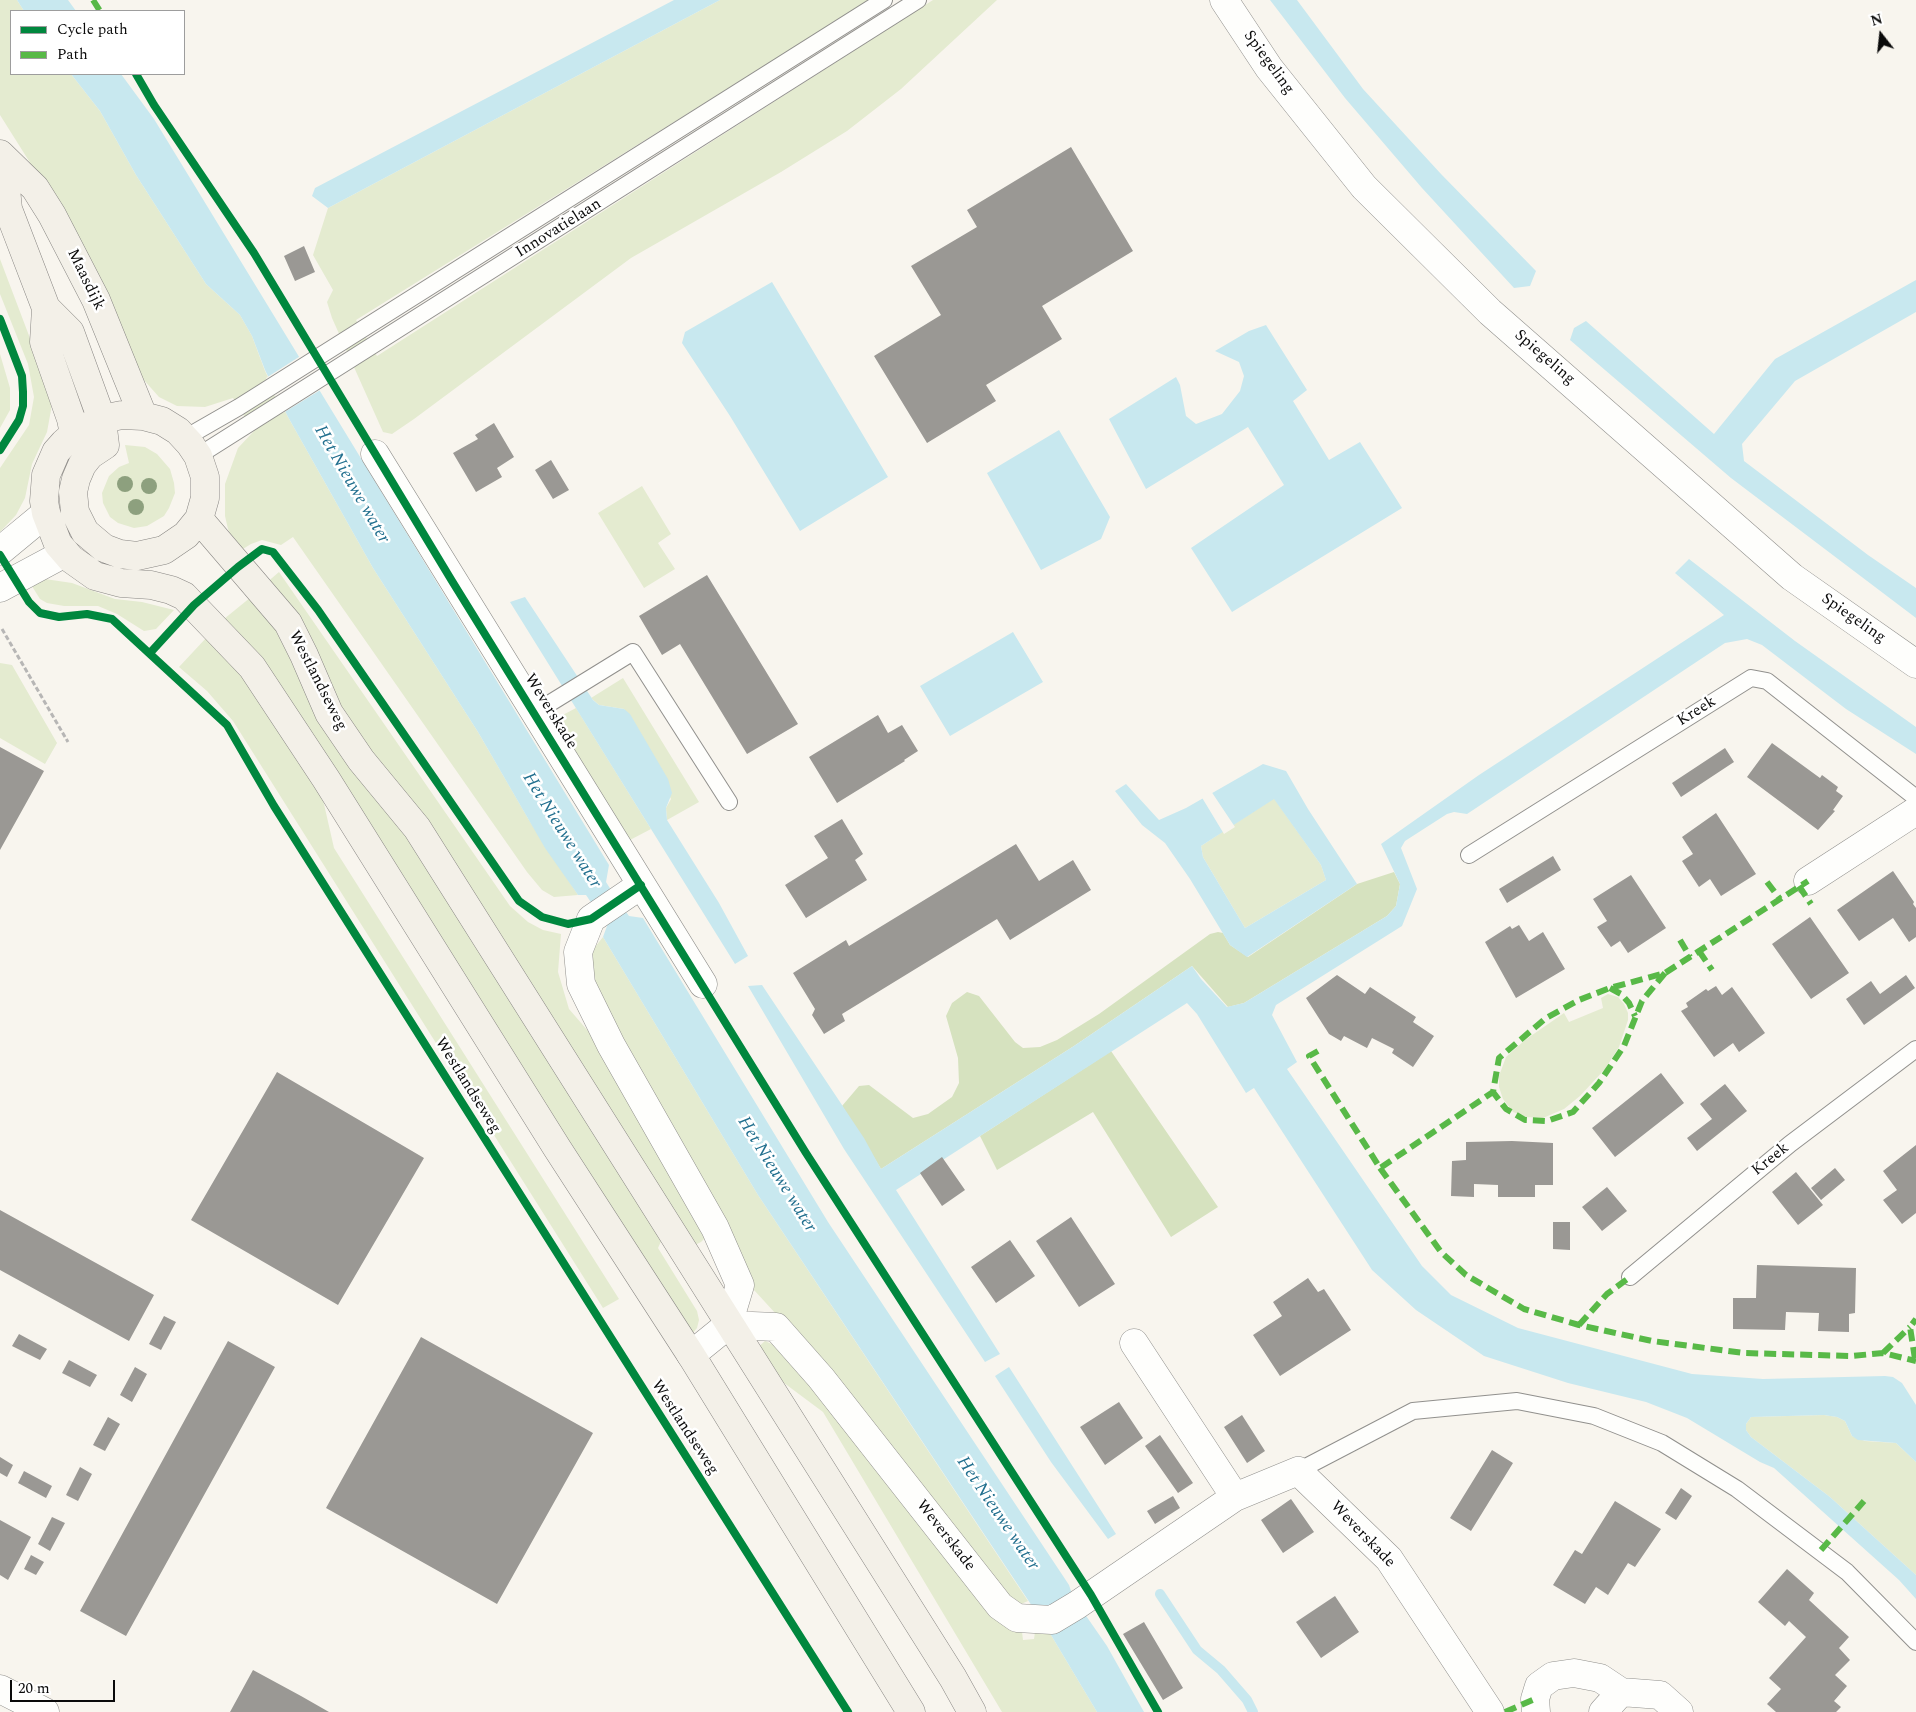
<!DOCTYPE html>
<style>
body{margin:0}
#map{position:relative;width:1916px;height:1712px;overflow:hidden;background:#f8f5ee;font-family:Spectral,serif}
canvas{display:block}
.legend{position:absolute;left:10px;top:10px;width:175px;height:65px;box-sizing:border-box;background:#fff;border:1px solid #9d9d9d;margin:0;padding:6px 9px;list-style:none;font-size:15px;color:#0a0a0a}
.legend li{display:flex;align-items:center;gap:10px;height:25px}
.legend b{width:25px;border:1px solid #9d9d9d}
.north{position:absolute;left:1856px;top:10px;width:50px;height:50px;-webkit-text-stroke:4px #fff;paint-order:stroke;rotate:344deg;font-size:14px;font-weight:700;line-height:20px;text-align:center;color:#0a0a0a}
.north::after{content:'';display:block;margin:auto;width:18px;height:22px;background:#0a0a0a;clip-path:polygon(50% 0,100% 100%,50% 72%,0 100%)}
.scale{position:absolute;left:10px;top:1680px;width:105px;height:22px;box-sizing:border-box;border:2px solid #0a0a0a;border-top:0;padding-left:6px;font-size:15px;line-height:18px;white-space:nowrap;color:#0a0a0a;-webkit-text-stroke:4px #fff;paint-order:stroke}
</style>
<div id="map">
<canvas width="1916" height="1712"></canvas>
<ul class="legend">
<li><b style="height:6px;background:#00873e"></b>Cycle path</li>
<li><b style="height:6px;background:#58b947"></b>Path</li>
</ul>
<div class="north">N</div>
<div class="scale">20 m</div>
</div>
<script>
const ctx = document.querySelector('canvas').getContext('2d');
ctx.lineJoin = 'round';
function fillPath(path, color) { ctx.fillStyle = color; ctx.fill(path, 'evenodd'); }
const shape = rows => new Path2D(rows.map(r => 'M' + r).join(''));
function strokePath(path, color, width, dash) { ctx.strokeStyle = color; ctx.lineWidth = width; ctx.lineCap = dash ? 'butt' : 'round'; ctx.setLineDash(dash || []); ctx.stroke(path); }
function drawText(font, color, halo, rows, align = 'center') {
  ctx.font = font + ' Spectral,serif'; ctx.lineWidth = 5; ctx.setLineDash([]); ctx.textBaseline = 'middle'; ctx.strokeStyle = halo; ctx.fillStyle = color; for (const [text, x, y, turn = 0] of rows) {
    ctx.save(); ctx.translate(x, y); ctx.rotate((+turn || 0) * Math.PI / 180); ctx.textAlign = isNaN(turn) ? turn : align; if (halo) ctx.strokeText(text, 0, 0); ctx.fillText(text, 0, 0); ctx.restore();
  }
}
fillPath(shape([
 [0,0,17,0,24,11,11,11,11,74,71,74,100,111,136,175,206,284,240,315,252,336,265,371,288,417,373,568,478,732,529,820,578,895,554,897,542,890,527,872,293,537,281,545,262,540,251,544,238,552,228,529,225,516,225,484,238,448,254,431,233,398,205,407,177,406,159,397,143,379,108,299,46,188,0,115],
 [720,0,870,0,356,320,377,356,933,0,997,0,901,89,847,131,781,172,631,258,414,419,392,434,383,432,332,318,327,302,333,290,313,255,328,208],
 [0,259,53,399,47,432,32,464,25,498,16,515,0,532,0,468,29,425,34,397,28,364,0,294],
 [0,354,10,388,10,410,0,428],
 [125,445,145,447,157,454,170,469,174,483,175,493,169,508,164,516,147,526,134,528,118,523,110,517,103,503,102,493,109,476,119,467,129,463],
 [642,486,671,534,658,543,675,569,644,588,598,513],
 [279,572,510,906,528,922,543,930,561,934,558,972,569,1009,601,1046,703,1227,705,1238,701,1242,695,1245,380,763,347,716,265,584],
 [45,579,72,583,115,599,142,602,174,610,156,629,144,631,117,614,98,606,64,606,47,603,40,599,30,583],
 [251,597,270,620,663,1237,658,1248,697,1311,699,1320,697,1328,692,1334,224,619],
 [207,637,245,676,321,791,334,848,619,1299,603,1308,233,721,207,691,179,667],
 [0,663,12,665,57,743,45,764,0,738],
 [623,678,699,802,667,820,666,808,671,799,624,709,599,705,591,698],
 [576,708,651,829,630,840,563,739,559,717],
 [1274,798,1321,865,1326,880,1245,928,1203,857,1201,846],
 [603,937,758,1195,1028,1601,1014,1607,787,1326,754,1290,735,1248,594,998,591,952],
 [1608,994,1618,997,1624,1004,1628,1013,1628,1020,1619,1047,1605,1069,1580,1096,1564,1109,1543,1118,1526,1117,1513,1112,1503,1099,1499,1087,1499,1076,1506,1057,1525,1040,1564,1013,1569,1022,1603,1008,1601,998],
 [765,1341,781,1348,1022,1632,1023,1640,1034,1639,1035,1632,1048,1630,1097,1712,1002,1712,823,1412,772,1374,756,1349],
 [1824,1415,1837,1417,1845,1421,1852,1436,1865,1441,1896,1443,1916,1462,1916,1575,1830,1497,1751,1437,1746,1430,1746,1424,1751,1417]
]), '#e4ebd0');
fillPath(shape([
 [1394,872,1400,884,1396,906,1387,916,1244,1003,1228,1007,1192,966,1074,1046,881,1169,842,1106,859,1086,869,1085,913,1118,928,1114,952,1097,959,1083,958,1058,946,1016,952,1003,967,992,979,996,1015,1042,1023,1048,1040,1047,1057,1040,1099,1014,1210,934,1218,932,1223,933,1230,945,1248,957,1357,884],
 [1111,1051,1218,1207,1171,1237,1093,1112,997,1170,980,1136]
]), '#d6e2bf');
fillPath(shape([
 [17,0,68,0,76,11,24,11],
 [674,0,720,0,328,208,312,196,315,188],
 [1270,0,1297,0,1363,89,1441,174,1536,271,1530,286,1514,288,1422,188,1345,98],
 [71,74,121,74,154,119,609,865,606,882,618,901,629,916,643,918,828,1222,1069,1585,1073,1597,1107,1646,1144,1712,1097,1712,1048,1630,758,1195,603,937,607,926,586,895,578,895,545,848,478,732,373,568,288,417,265,370,252,336,240,315,206,284,136,175,100,111],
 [1916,280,1916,312,1795,381,1742,444,1744,461,1868,555,1916,588,1916,618,1731,478,1570,340,1574,328,1586,321,1714,434,1775,359],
 [772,282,888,477,800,531,730,416,682,343,685,332],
 [1266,325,1307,390,1293,401,1329,460,1360,442,1402,508,1232,612,1191,548,1284,485,1248,427,1146,489,1109,419,1176,377,1180,385,1186,416,1196,424,1222,414,1240,391,1244,376,1239,362,1215,351,1249,331],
 [1059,430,1110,517,1101,539,1041,570,987,473],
 [1689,559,1795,641,1916,727,1916,754,1846,709,1762,645,1747,639,1725,643,1467,814,1454,812,1447,814,1405,841,1401,848,1417,889,1402,926,1276,1005,1272,1015,1297,1062,1287,1069,1422,1266,1451,1295,1518,1328,1692,1374,1763,1379,1885,1376,1893,1377,1902,1383,1916,1405,1916,1462,1896,1443,1858,1440,1852,1436,1845,1421,1837,1417,1824,1415,1751,1417,1746,1424,1746,1430,1751,1437,1830,1497,1916,1575,1916,1599,1899,1580,1774,1468,1760,1462,1687,1418,1646,1402,1568,1383,1484,1356,1416,1310,1372,1270,1254,1088,1246,1093,1197,1014,1187,1003,896,1190,1000,1354,985,1362,844,1149,748,986,762,985,864,1138,881,1169,1074,1046,1192,966,1201,979,1227,1007,1244,1003,1387,916,1396,906,1400,884,1381,844,1479,775,1724,615,1675,573],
 [525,597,593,700,599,705,624,709,630,714,668,779,672,793,666,808,667,820,719,903,748,956,735,964,651,829,510,602],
 [1013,632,1043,682,950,736,920,686],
 [1263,764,1286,771,1308,809,1357,884,1247,957,1230,945,1190,879,1165,843,1142,825,1115,791,1126,784,1159,820,1186,808],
 [1274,799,1321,865,1326,880,1245,928,1203,857,1201,846],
 [1009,1367,1116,1534,1108,1539,1051,1462,995,1376]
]), '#c8e8ef');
fillPath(shape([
 [302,355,322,389,283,413,266,378],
 [1211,791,1235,827,1224,834,1201,796]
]), '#f8f5ee');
strokePath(shape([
 [1160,1594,1197,1650,1221,1670,1247,1700,1253,1712]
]), '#c8e8ef', 10);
fillPath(shape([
 [1071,147,1133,251,1042,306,1062,339,986,385,996,401,927,443,874,356,941,315,911,266,977,227,967,210],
 [304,246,315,272,295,281,284,256],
 [494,423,514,457,497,468,502,477,476,492,453,453,478,439,475,435],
 [551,460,569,490,553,499,535,470],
 [707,575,798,724,747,754,680,644,662,655,639,616],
 [878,715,888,733,902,725,918,751,904,760,905,761,837,803,809,757],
 [1772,743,1820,778,1822,775,1838,787,1836,791,1843,796,1833,810,1835,811,1818,830,1747,777],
 [0,747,44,771,0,850],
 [1725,748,1734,762,1681,797,1672,783],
 [1716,813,1756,874,1721,896,1710,879,1699,887,1682,861,1693,854,1682,837],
 [842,819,863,854,855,860,867,880,806,918,785,885,828,858,814,836],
 [1016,844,1039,881,1073,860,1091,890,1010,940,997,919,842,1014,845,1021,824,1034,812,1015,815,1009,793,973,846,940,849,946],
 [1553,856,1561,870,1507,903,1499,889],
 [1893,871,1914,902,1913,904,1916,908,1916,937,1909,942,1893,918,1859,941,1837,910],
 [1631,875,1666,928,1628,953,1620,941,1611,947,1597,927,1607,921,1593,899],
 [1810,917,1849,973,1811,999,1772,944],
 [1519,925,1529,941,1543,932,1565,969,1516,998,1485,942,1510,926,1512,929],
 [1337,975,1365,994,1370,987,1416,1017,1413,1022,1434,1036,1413,1067,1392,1053,1394,1049,1372,1038,1367,1048,1344,1036,1341,1041,1329,1034,1306,998],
 [1906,975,1915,988,1864,1025,1846,999,1871,981,1880,994],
 [1716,986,1722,995,1732,987,1765,1033,1739,1052,1733,1043,1714,1057,1681,1011,1688,1007,1686,1003,1706,989,1708,991],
 [277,1072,424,1158,338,1305,191,1220],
 [1661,1073,1684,1103,1615,1157,1592,1128],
 [1725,1084,1747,1111,1697,1151,1687,1138,1712,1119,1700,1104],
 [1512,1141,1553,1143,1553,1185,1535,1185,1535,1197,1498,1197,1498,1185,1474,1184,1474,1197,1451,1196,1452,1161,1466,1160,1466,1142],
 [1916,1145,1916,1213,1902,1224,1883,1200,1897,1190,1883,1171],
 [942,1157,965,1190,942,1206,920,1173],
 [1835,1168,1845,1180,1821,1200,1811,1188],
 [1796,1172,1823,1205,1798,1225,1772,1192],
 [1607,1187,1627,1211,1602,1231,1582,1207],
 [0,1210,154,1295,129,1341,0,1270],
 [1071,1217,1115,1284,1079,1307,1036,1241],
 [1553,1222,1570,1222,1570,1250,1553,1249],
 [1010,1240,1035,1276,996,1303,971,1267],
 [1757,1265,1856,1268,1855,1313,1849,1314,1849,1332,1818,1331,1819,1313,1786,1312,1785,1330,1733,1329,1733,1298,1756,1298],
 [1308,1278,1318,1292,1324,1289,1351,1330,1280,1376,1253,1335,1282,1316,1273,1302],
 [164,1316,176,1322,161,1350,149,1344],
 [19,1334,47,1349,40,1360,12,1346],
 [421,1337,593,1433,497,1604,326,1508],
 [228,1341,275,1367,126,1636,80,1611],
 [69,1360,97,1375,90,1387,62,1373],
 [135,1367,147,1374,132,1402,120,1395],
 [1119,1402,1143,1438,1105,1465,1080,1427],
 [1242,1415,1265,1451,1247,1463,1224,1427],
 [108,1417,120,1424,105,1451,93,1445],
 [1160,1435,1193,1483,1178,1493,1145,1446],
 [1492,1450,1513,1463,1471,1531,1450,1518],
 [0,1457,13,1465,7,1477,0,1473],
 [80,1467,92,1474,78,1501,66,1495],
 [24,1471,52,1486,46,1498,18,1483],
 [1681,1488,1692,1496,1676,1520,1665,1513],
 [1173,1496,1180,1508,1155,1524,1147,1511],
 [1291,1499,1314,1532,1283,1553,1261,1520],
 [1615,1501,1661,1529,1635,1567,1628,1563,1608,1595,1596,1587,1585,1604,1553,1585,1575,1550,1582,1554],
 [52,1517,65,1523,50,1551,38,1544],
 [0,1520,31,1537,8,1580,0,1575],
 [31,1555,44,1562,36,1575,24,1569],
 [1787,1569,1814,1593,1809,1600,1849,1637,1839,1648,1850,1660,1835,1675,1847,1686,1834,1701,1841,1707,1836,1712,1776,1712,1767,1704,1781,1689,1769,1678,1806,1637,1789,1621,1785,1626,1758,1602],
 [1335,1596,1359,1632,1321,1658,1296,1622],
 [1144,1622,1183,1688,1163,1700,1123,1634],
 [253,1670,301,1696,329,1712,230,1712]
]), '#9a9894');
const service = shape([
 [185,438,239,407,884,0],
 [198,456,918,0],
 [534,713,633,652,729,802],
 [1469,855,1751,678,1767,681,1916,798],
 [1630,1277,1790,1144,1916,1049],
 [1298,1471,1413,1411,1517,1401,1594,1416,1662,1443,1737,1489,1847,1572,1916,1642]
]);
const minor = shape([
 [1224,0,1269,68,1364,187,1490,312,1792,577,1916,664],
 [375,454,703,984],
 [1808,881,1916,811],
 [641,885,591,919,578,952,581,984,611,1045,715,1228,740,1285,728,1325],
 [1134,1343,1235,1497],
 [691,1355,728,1325,776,1327,821,1378,1000,1606,1017,1618,1052,1620,1077,1605,1235,1497,1298,1471,1389,1559,1490,1712],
 [0,1689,45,1712],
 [1621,1692,1660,1695,1679,1712],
 [1536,1712,1535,1699,1539,1686,1553,1676,1574,1673,1600,1678,1621,1692,1603,1712]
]);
const tertiary = shape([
 [0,551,46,513],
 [0,588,65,553]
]);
const secondary = shape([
 [0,154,35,188,52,215,96,300,143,416],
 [3,159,8,209,46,308,70,332,102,420,105,445,90,455,82,465,76,479,73,492,75,512,85,532,104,548,120,554,137,556,164,550,186,535,199,519,205,498,205,477,198,456,190,444,178,431,162,421,143,416,122,415,112,417,102,420,92,424,74,434,64,443,56,452,46,475,44,501,46,513,58,544,71,559,95,576,121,583,151,585,171,590,184,596,252,667,326,779,557,1148,691,1355,911,1712],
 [46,308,44,342,71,419,74,434],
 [199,519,288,623,304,655,329,713,361,760,417,828,953,1678,972,1712]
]);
strokePath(service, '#91908d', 18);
strokePath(minor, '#91908d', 29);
strokePath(tertiary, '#91908d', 29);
strokePath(secondary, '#888683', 29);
strokePath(shape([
 [2,629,68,742]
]), '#b7b6b5', 3, [5, 2.5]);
strokePath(service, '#fefefc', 16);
strokePath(minor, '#fefefc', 28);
strokePath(tertiary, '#fefefc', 28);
strokePath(secondary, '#f3f0e8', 28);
strokePath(shape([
 [93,0,100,11],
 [1767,882,1780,899],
 [1799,886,1811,904],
 [1680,940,1690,957],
 [1699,951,1712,970],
 [1665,973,1642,1001,1624,1046,1599,1083,1573,1112,1547,1121,1525,1120,1506,1109,1493,1092,1499,1058,1546,1018,1579,1000,1610,988,1665,973,1808,881],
 [1610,988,1621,994,1629,1003,1635,1016],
 [1318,1051,1309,1056,1380,1168,1493,1092],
 [1380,1168,1441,1252,1466,1275,1524,1309,1579,1325,1652,1341,1744,1353,1852,1356,1883,1353,1916,1361],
 [1579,1325,1607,1294,1630,1277],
 [1883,1353,1910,1327],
 [1915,1359,1910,1327,1916,1319],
 [1821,1550,1864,1501],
 [1505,1712,1535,1699]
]), '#58b947', 6, [12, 6]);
strokePath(shape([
 [136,74,154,105,254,253,452,581,806,1153,1091,1595,1158,1712],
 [0,319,22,376,23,392,23,406,19,420,0,450],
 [0,555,29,602,40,613,59,617,87,614,112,619,227,725,274,806,848,1712],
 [150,653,194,605,238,567,262,549,273,552,318,610,519,901,542,917,568,924,591,919,641,885]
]), '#00873e', 8);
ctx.fillStyle = '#8da07e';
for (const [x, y] of [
 [125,484],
 [149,486],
 [136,507]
]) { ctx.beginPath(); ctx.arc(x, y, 8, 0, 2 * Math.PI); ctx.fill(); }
drawText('16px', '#0a0a0a', '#fff', [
 ["Spiegeling",1268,63,54],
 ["Innovatielaan",559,229,-32],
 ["Maasdijk",85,280,64],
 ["Spiegeling",1544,358,41],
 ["Spiegeling",1853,619,35],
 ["Westlandseweg",317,681,63],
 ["Weverskade",550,712,58],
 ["Kreek",1697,712,-32],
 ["Westlandseweg",467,1086,58],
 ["Kreek",1771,1160,-39],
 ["Westlandseweg",684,1428,57],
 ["Weverskade",1362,1535,46],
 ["Weverskade",945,1536,52]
]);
drawText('italic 18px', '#216f8e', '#fff', [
 ["Het Nieuwe water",351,485,60],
 ["Het Nieuwe water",561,831,58],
 ["Het Nieuwe water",776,1175,58],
 ["Het Nieuwe water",997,1514,56]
]);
</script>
